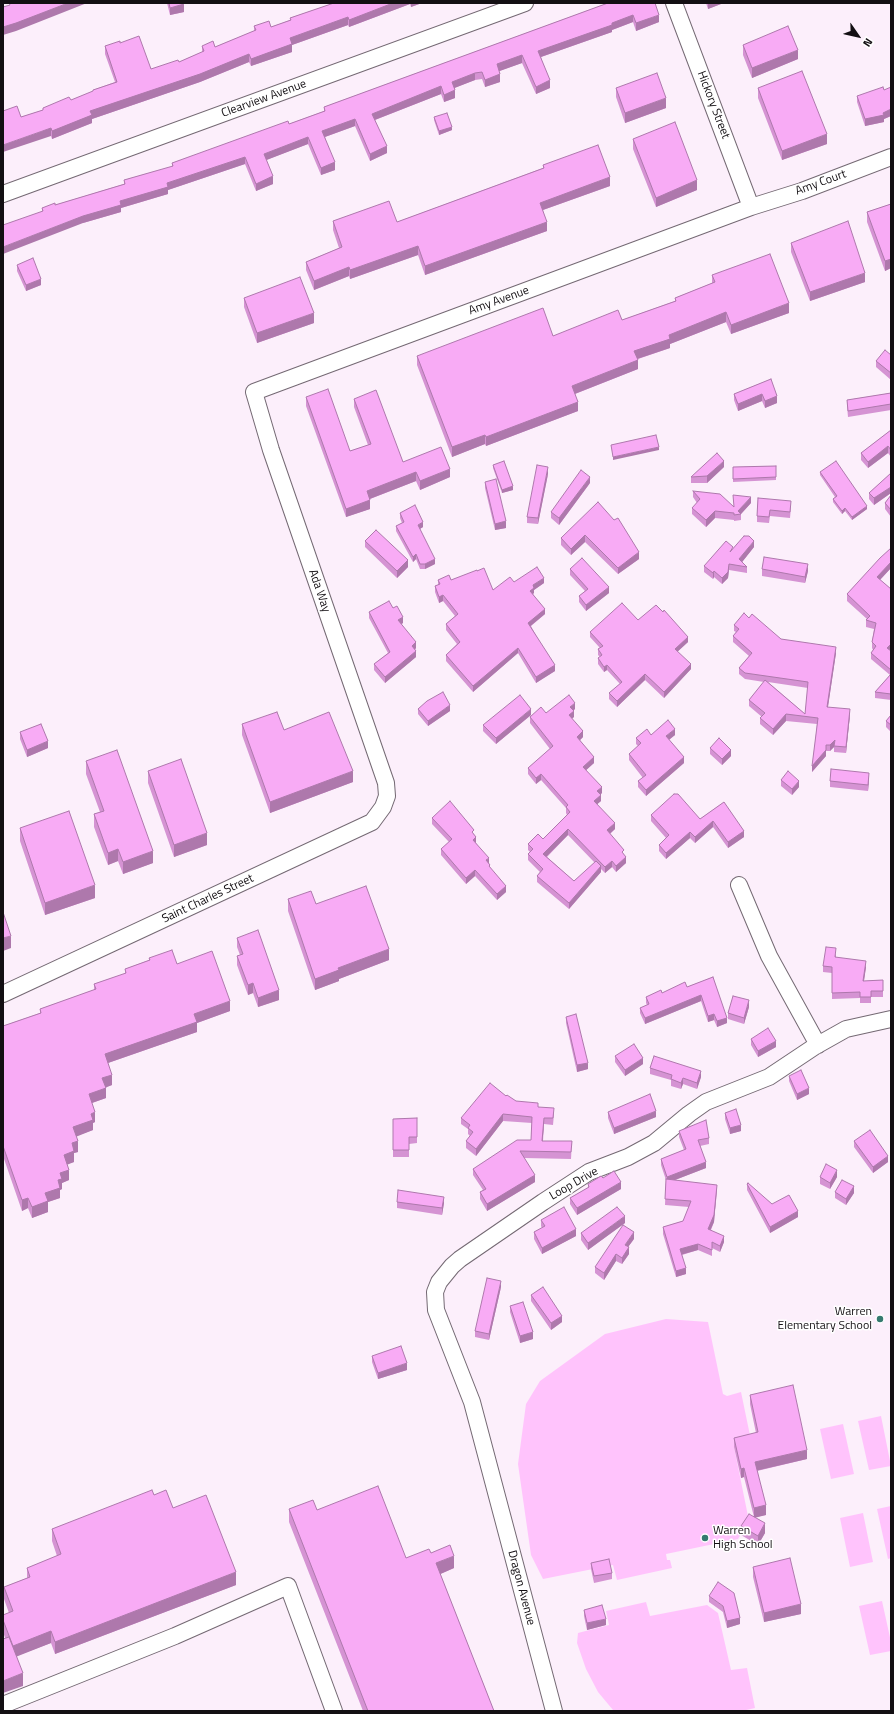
<!DOCTYPE html>
<style>
body{margin:0}
#map{position:relative;width:894px;height:1714px;overflow:hidden;background:#fceffb;font-family:"Titillium Web",sans-serif}
canvas{display:block}
.frame{position:absolute;inset:0;border:4px solid #130f13;pointer-events:none}
.north{position:absolute;left:838px;top:16px;width:40px;height:40px;-webkit-text-stroke:3px #fff;paint-order:stroke;rotate:124deg;font-size:11px;font-weight:700;line-height:16px;text-align:center;color:#130f13}
.north::after{content:'';display:block;margin:auto;width:14px;height:18px;background:#130f13;clip-path:polygon(50% 0,100% 100%,50% 72%,0 100%)}
</style>
<div id="map">
<canvas width="894" height="1714"></canvas>
<div class="frame"></div>
<div class="north">N</div>
</div>
<script>
const ctx = document.querySelector('canvas').getContext('2d');
ctx.lineJoin = 'round';
function fillPath(path, color) { ctx.fillStyle = color; ctx.fill(path, 'evenodd'); }
const shape = rows => new Path2D(rows.map(r => 'M' + r).join(''));
function strokePath(path, color, width, dash) { ctx.strokeStyle = color; ctx.lineWidth = width; ctx.lineCap = dash ? 'butt' : 'round'; ctx.setLineDash(dash || []); ctx.stroke(path); }
function drawText(font, color, halo, rows, align = 'center') {
  ctx.font = font + ' "Titillium Web",sans-serif'; ctx.lineWidth = 3; ctx.setLineDash([]); ctx.textBaseline = 'middle'; ctx.strokeStyle = halo; ctx.fillStyle = color; for (const [text, x, y, turn = 0] of rows) {
    ctx.save(); ctx.translate(x, y); ctx.rotate((+turn || 0) * Math.PI / 180); ctx.textAlign = isNaN(turn) ? turn : align; if (halo) ctx.strokeText(text, 0, 0); ctx.fillText(text, 0, 0); ctx.restore();
  }
}
fillPath(shape([
 [666,1319,708,1322,723,1394,727,1396,741,1392,752,1445,734,1447,749,1521,738,1539,666,1554,667,1560,670,1560,672,1568,617,1580,613,1565,543,1579,531,1555,518,1464,526,1404,540,1381,605,1334],
 [881,1416,891,1466,869,1470,858,1421],
 [843,1424,854,1474,831,1479,820,1429],
 [891,1506,891,1558,888,1559,877,1509],
 [863,1513,873,1562,850,1567,840,1518],
 [882,1601,891,1642,891,1651,870,1655,859,1606],
 [646,1602,650,1616,707,1605,718,1613,731,1670,747,1668,755,1708,742,1711,613,1710,598,1692,586,1669,577,1643,578,1633,609,1625,606,1611]
]), '#ffc3fc');
const street = shape([
 [674,3,751,207],
 [3,194,525,3],
 [739,885,769,956,818,1045],
 [3,994,372,822,383,807,387,796,386,783,271,450,254,392,751,207,802,191,891,157],
 [3,1705,175,1636,288,1586,334,1711],
 [554,1711,472,1402,436,1310,435,1292,439,1282,452,1266,460,1259,543,1202,589,1172,628,1157,654,1143,689,1114,706,1102,769,1077,814,1047,846,1029,891,1019]
]);
strokePath(street, '#746973', 18);
strokePath(street, '#fff', 16);
fillPath(shape([
 [167,3,183,3,184,12,170,15],
 [334,3,422,3,411,7,410,4,349,27,348,25,292,45,292,52,251,66,249,62,200,82,92,119,92,123,52,139,51,136,21,117,43,110,43,108,71,100,93,92,93,90,115,82,105,54,105,46,120,43,151,69,179,62,202,52,202,46,215,47,254,31,254,26,271,27,290,20,290,18],
 [608,3,659,22,636,31,633,22,612,30,612,32,541,57,550,88,536,94,522,63,499,71,500,82,485,87,482,79,475,80,454,88,455,98,444,102,441,94,375,120,387,153,370,161,355,126,325,137,335,170,321,175,308,144,266,160,273,184,256,191,245,164,168,190,168,194,121,208,121,212,83,223,42,211,42,208,55,205,124,184,124,180,172,167,172,163,289,124,324,111,324,107],
 [706,3,721,3,721,4,708,9],
 [743,45,798,59,752,78,743,55],
 [616,88,666,108,625,123,616,97],
 [758,88,827,144,782,160,758,98],
 [857,96,891,116,884,119,884,122,865,126,857,102],
 [434,117,452,130,439,135,434,120],
 [633,139,697,190,656,207,633,149],
 [543,165,610,186,543,210,547,231,425,275,418,255,350,279,349,276,314,290,306,270,306,262,339,248,333,230,333,221,397,222,543,168],
 [891,204,891,268,885,271,867,222,867,212],
 [791,243,865,282,810,301,791,252],
 [17,265,41,285,26,291,17,271],
 [712,275,789,313,731,334,726,322,670,344,670,348,638,359,638,369,575,394,578,411,486,446,485,444,452,457,417,365,417,356,553,336,622,320,675,301,675,298,712,283],
 [244,298,314,323,257,343,244,307],
 [891,355,891,380,876,367,876,361],
 [771,379,777,403,765,408,762,401,738,411,734,400,734,394],
 [891,393,891,410,848,417,847,406,847,400],
 [306,397,350,451,368,445,354,407,354,399,403,462,450,477,420,490,416,481,370,499,370,509,346,517,306,406],
 [891,430,891,457,888,453,868,468,861,460,861,453],
 [493,465,513,490,502,493,493,468],
 [776,466,776,480,733,482,733,467],
 [724,467,707,483,691,483,691,477],
 [820,472,867,509,852,520,845,511,842,514,833,502,833,499,835,497,820,475],
 [891,473,891,493,874,505,869,499,869,493],
 [548,474,538,524,527,523,527,517],
 [485,482,506,528,495,530,485,488],
 [590,483,559,525,551,518,551,512],
 [693,491,734,507,751,503,741,514,741,520,734,521,734,520,715,518,706,527,692,514,692,508,697,503,693,497],
 [891,495,891,517,885,509,885,503],
 [758,498,791,507,790,518,770,516,769,523,757,522,757,516],
 [400,513,423,527,420,529,435,564,425,569,420,569,416,559,413,562,396,531,396,526,402,523,400,518],
 [614,520,639,559,618,574,585,542,571,555,561,545,561,538],
 [365,541,408,567,397,578,365,547],
 [754,547,742,562,747,567,747,573,729,570,728,578,722,584,714,577,713,579,704,572,704,566,733,549],
 [891,548,891,568,880,580,891,589,891,700,875,698,875,692,890,675,871,659,871,653,873,650,872,648,872,642,874,629,866,627,866,620,867,619,847,601,847,594],
 [570,569,609,593,586,611,579,602,579,596,585,591,570,575],
 [762,569,808,571,805,583,762,576],
 [477,571,493,590,514,582,544,583,534,590,534,593,533,594,545,614,531,626,555,671,536,683,518,653,473,692,446,661,446,655,457,644,446,630,446,624,455,616,443,601,439,603,435,592,435,586,438,585,438,580,451,580],
 [393,608,403,623,401,624,416,648,415,650,416,657,385,683,374,670,374,664,388,653,369,618,369,612],
 [749,618,781,639,836,653,828,707,850,715,846,753,834,752,834,747,830,751,826,751,826,756,812,772,817,724,786,721,773,735,760,724,760,718,762,717,749,706,749,700,764,682,745,679,739,674,739,668,749,656,733,642,733,636,736,632,734,631,734,625],
 [768,682,808,688,805,714],
 [638,620,688,642,677,652,691,669,664,698,645,680,617,707,609,699,609,693,620,684,607,670,604,672,598,664,598,658,600,657,598,655,598,649,600,648,590,637,590,632],
 [418,709,450,711,428,726,418,714],
 [575,709,573,711,574,717,572,718,583,737,580,740,594,763,586,770,602,793,600,795,601,801,597,804,615,829,610,834,624,855,626,863,616,872,612,867,605,873,601,869,601,872,569,909,537,882,537,876,540,872,528,860,528,854,530,852,528,850,528,844,543,839,567,815,566,813,566,808,541,780,536,784,528,774,528,768,550,749,530,723,530,717,546,713],
 [568,835,595,863,574,881,547,857],
 [531,715,496,744,483,731,483,725],
 [891,715,891,732,886,727,886,721],
 [242,724,284,730,353,782,270,813,242,735],
 [20,732,48,748,27,757,20,739],
 [651,735,675,735,669,740,684,763,646,796,638,787,638,781,643,778,629,760,629,754,638,746,636,744,636,738],
 [710,748,731,756,722,765,710,754],
 [86,761,153,863,123,874,118,861,108,865,94,827,94,814,100,812,86,774],
 [148,771,207,845,174,857,148,783],
 [781,780,799,787,792,795,781,786],
 [869,780,868,791,830,787,830,781],
 [724,802,744,837,728,848,713,827,695,843,690,838,666,859,659,851,659,845,666,838,651,821,651,815,700,819],
 [432,818,474,834,476,843,489,863,490,868,506,892,497,900,475,876,466,884,441,855,441,849,449,842,432,824],
 [20,828,95,898,45,915,20,841],
 [288,899,316,904,389,960,339,979,339,981,315,990,288,911],
 [237,938,279,1000,258,1007,253,993,248,995,237,965,237,956,240,955,237,947],
 [836,954,836,957,866,967,864,981,883,980,883,997,871,997,871,1003,860,1003,860,998,832,999,832,973,823,972,823,966],
 [149,958,177,964,230,1011,197,1023,197,1032,108,1063,112,1085,106,1087,106,1098,92,1103,95,1122,93,1123,93,1130,76,1136,78,1152,74,1153,74,1162,67,1164,69,1180,62,1183,62,1189,60,1190,60,1198,48,1202,48,1212,32,1218,28,1208,22,1211,3,1156,3,1026,40,1013,40,1009,94,990,94,984,125,974,125,969,149,960],
 [713,977,727,1023,717,1027,714,1020,708,1022,701,1001,645,1024,640,1013,640,1008,647,1005,646,1003,646,997,687,987],
 [749,1007,744,1024,728,1019,728,1013],
 [566,1017,588,1069,577,1072,566,1023],
 [751,1039,776,1047,758,1057,751,1045],
 [615,1056,643,1064,625,1076,615,1062],
 [650,1068,701,1077,697,1089,683,1084,681,1089,671,1086,671,1080,650,1074],
 [789,1076,809,1094,797,1100,789,1081],
 [506,1096,516,1101,538,1107,554,1114,553,1125,544,1124,543,1141,572,1141,571,1159,524,1158,535,1182,487,1211,480,1199,480,1192,483,1190,473,1175,473,1169,531,1140,532,1123,503,1121,476,1156,466,1148,466,1141,470,1136,468,1134,468,1129,461,1124,461,1118],
 [608,1112,656,1117,614,1134,608,1118],
 [725,1113,741,1131,730,1134,725,1119],
 [417,1118,417,1143,409,1144,409,1157,393,1157,393,1119],
 [679,1131,709,1138,709,1144,700,1146,706,1168,675,1180,717,1191,714,1222,711,1230,724,1242,720,1252,712,1248,712,1256,698,1250,682,1255,686,1274,676,1277,663,1234,663,1227,683,1221,689,1207,665,1205,666,1180,661,1165,661,1159,684,1150,679,1137],
 [854,1141,888,1162,873,1173,854,1147],
 [820,1177,837,1177,830,1189,820,1184],
 [588,1184,621,1189,577,1215,570,1204,570,1198,588,1188],
 [747,1184,772,1204,798,1217,770,1233,747,1190],
 [835,1192,854,1193,846,1205,835,1198],
 [397,1202,444,1203,442,1215,397,1208],
 [541,1220,576,1236,542,1254,534,1239,534,1232,542,1228,541,1226],
 [625,1223,588,1250,581,1240,581,1233],
 [634,1239,628,1247,629,1254,622,1264,616,1261,604,1280,595,1273,595,1267],
 [501,1287,489,1340,475,1337,475,1331],
 [531,1295,562,1322,551,1330,531,1301],
 [510,1306,533,1339,520,1343,510,1312],
 [372,1356,407,1370,378,1379,372,1362],
 [750,1395,807,1459,757,1471,766,1515,755,1517,765,1533,758,1545,741,1535,741,1526,754,1517,744,1477,741,1478,734,1447,734,1438,756,1433,750,1404],
 [154,1495,173,1508,236,1585,55,1654,51,1643,16,1656,23,1686,3,1632,3,1615,9,1613,4,1599,4,1587,27,1578,27,1568,57,1556,52,1541,52,1529],
 [289,1509,317,1510,406,1558,431,1553,454,1568,440,1574,494,1711,363,1711,289,1522],
 [591,1563,612,1573,612,1579,594,1583,591,1569],
 [753,1567,801,1614,764,1622,753,1577],
 [709,1596,740,1618,740,1624,727,1628,723,1612,709,1602],
 [584,1610,606,1625,587,1630,584,1616]
]), '#d593d3');
fillPath(shape([
 [68,3,87,3,16,31,3,35,3,27],
 [393,3,410,3,410,4,349,27,349,20],
 [411,3,422,3,411,7],
 [708,3,721,3,721,4,708,9],
 [184,4,184,12,170,15,170,8],
 [633,15,633,22,612,30,612,32,538,58,538,51],
 [659,15,659,22,636,31,636,23],
 [348,17,348,25,292,45,292,52,251,66,251,59,290,38],
 [798,50,798,59,752,78,752,68],
 [249,54,249,62,200,82,92,119,92,123,52,139,52,131,90,111],
 [522,55,522,63,497,72,497,64],
 [475,73,475,80,452,89,452,82],
 [500,74,500,82,485,87,485,80],
 [550,80,550,88,536,94,536,87],
 [441,86,441,94,372,121,372,114],
 [455,90,455,98,444,102,444,95],
 [666,98,666,108,625,123,625,113],
 [891,109,891,116,884,119,884,122,865,126,865,119],
 [355,119,355,126,322,138,322,131],
 [452,127,452,130,439,135,439,131],
 [51,128,51,136,3,152,3,145],
 [827,134,827,144,782,160,782,151],
 [308,137,308,144,264,161,264,154],
 [387,146,387,153,370,161,370,154],
 [245,157,245,164,168,190,168,194,121,208,121,212,83,223,3,254,3,247,167,183],
 [335,162,335,170,321,175,321,168],
 [273,176,273,184,256,191,256,184],
 [610,177,610,186,540,211,540,203],
 [697,180,697,190,656,207,656,198],
 [547,222,547,231,425,275,425,266],
 [418,246,418,255,350,279,350,270],
 [891,259,891,268,885,271,885,261],
 [349,267,349,276,314,290,314,281],
 [865,273,865,282,810,301,810,292],
 [41,279,41,285,26,291,26,285],
 [789,303,789,313,731,334,731,325],
 [726,312,726,322,670,344,670,348,634,360,634,351,669,335],
 [314,313,314,323,257,343,257,333],
 [638,360,638,369,572,395,572,386],
 [762,394,762,401,738,411,738,404],
 [777,396,777,403,765,408,765,401],
 [578,402,578,411,486,446,486,437],
 [485,435,485,444,452,457,452,447],
 [888,446,888,453,868,468,868,462],
 [659,447,659,450,613,460,613,457],
 [724,461,724,467,707,483,707,476],
 [548,467,548,474,538,524,538,518],
 [450,469,450,477,420,490,420,481],
 [416,472,416,481,367,500,367,491],
 [590,477,590,483,559,525,559,518],
 [513,486,513,490,502,493,502,490],
 [891,487,891,493,874,505,874,498],
 [751,497,751,503,741,514,738,511],
 [370,500,370,509,346,517,346,509],
 [867,506,867,509,852,520,852,517],
 [845,508,845,511,842,514,842,511],
 [715,511,715,518,706,527,706,520],
 [506,521,506,528,495,530,495,524],
 [423,522,423,527,418,530,418,525],
 [585,535,585,542,571,555,571,549],
 [754,541,754,547,739,566,739,559],
 [639,552,639,559,618,574,618,568],
 [416,554,416,559,413,562,413,557],
 [435,559,435,564,425,569,425,564],
 [408,560,408,567,397,578,397,571],
 [891,562,891,568,877,583,877,577],
 [729,564,729,570,728,578,722,584,722,578],
 [808,564,808,571,805,583,805,577],
 [714,571,714,577,713,579,713,573],
 [544,578,544,583,534,590,534,593,530,596,530,591,533,585],
 [609,587,609,593,586,611,586,605],
 [443,595,443,601,439,603,439,597],
 [545,609,545,614,528,628,528,623],
 [403,617,403,623,398,626,398,620],
 [688,637,688,642,675,654,675,649],
 [416,642,416,648,412,652,412,646],
 [891,644,891,650,887,655,887,648],
 [836,647,836,653,827,713,827,707],
 [518,648,518,653,473,692,473,686],
 [416,651,416,657,385,683,385,677],
 [691,664,691,669,664,698,664,692],
 [555,665,555,671,536,683,536,677],
 [607,665,607,670,604,672,604,667],
 [645,674,645,680,617,707,617,701],
 [575,703,575,709,570,713,570,707],
 [450,705,450,711,428,726,428,721],
 [531,709,531,715,496,744,496,738],
 [850,709,850,715,846,753,846,747],
 [574,711,574,717,569,721,569,715],
 [786,714,786,721,773,735,773,729],
 [675,729,675,735,666,742,666,736],
 [583,731,583,737,577,743,577,737],
 [835,740,834,747,830,751,830,745],
 [48,741,48,748,27,757,27,750],
 [826,745,826,756,812,772,812,766],
 [731,750,731,756,722,765,722,759],
 [594,757,594,763,583,773,583,767],
 [684,757,684,763,646,796,646,790],
 [353,771,353,782,270,813,270,802],
 [869,773,869,780,868,791,868,785],
 [541,774,541,780,536,784,536,778],
 [799,781,799,787,792,795,792,789],
 [602,787,602,793,597,797,597,791],
 [601,795,601,801,594,807,594,801],
 [713,821,713,827,695,843,695,837],
 [615,823,615,829,607,836,607,830],
 [568,829,568,835,543,860,543,854],
 [744,831,744,837,728,848,728,842],
 [690,832,690,838,666,859,666,853],
 [207,833,207,845,174,857,174,845],
 [476,837,476,843,473,840],
 [118,849,118,861,108,865,108,853],
 [153,851,153,863,123,874,123,862],
 [626,857,626,863,616,872,616,866],
 [489,858,489,863,486,866,486,860],
 [612,861,612,867,605,873,605,867],
 [601,866,601,872,569,909,569,903],
 [475,870,475,876,466,884,466,878],
 [95,885,95,898,45,915,45,903],
 [506,886,506,892,497,900,497,894],
 [11,936,11,948,3,951,3,938],
 [389,949,389,960,339,979,339,981,315,990,315,979,338,968],
 [866,961,866,967,863,987,863,981],
 [253,983,253,993,248,995,248,985],
 [279,990,279,1000,258,1007,258,998],
 [701,995,701,1001,645,1024,645,1018],
 [749,1000,749,1007,744,1024,744,1018],
 [230,1001,230,1011,197,1023,197,1032,105,1064,105,1054,194,1014],
 [714,1014,714,1020,708,1022,708,1016],
 [727,1018,727,1023,717,1027,717,1021],
 [776,1041,776,1047,758,1057,758,1051],
 [643,1058,643,1064,625,1076,625,1070],
 [588,1063,588,1069,577,1072,577,1065],
 [701,1071,701,1077,697,1089,697,1083],
 [112,1075,112,1085,102,1089,102,1078],
 [683,1078,683,1084,681,1089,681,1083],
 [106,1088,106,1098,89,1104,89,1094],
 [809,1088,809,1094,797,1100,797,1094],
 [656,1111,656,1117,614,1134,614,1128],
 [95,1112,95,1122,93,1123,93,1130,73,1138,73,1127,91,1114],
 [503,1114,503,1121,476,1156,476,1149],
 [544,1118,544,1124,542,1147,542,1141],
 [741,1125,741,1131,730,1134,730,1128],
 [78,1141,78,1152,74,1153,74,1162,64,1166,64,1155,72,1143],
 [888,1156,888,1162,873,1173,873,1167],
 [706,1162,706,1168,667,1183,667,1177],
 [69,1170,69,1180,62,1183,62,1189,60,1190,60,1198,48,1202,48,1212,32,1218,32,1207,58,1180,60,1173],
 [837,1170,837,1177,830,1189,830,1183],
 [535,1175,535,1182,487,1211,487,1204],
 [621,1182,621,1189,577,1215,577,1208],
 [717,1185,714,1222,708,1235,708,1229],
 [854,1186,854,1193,846,1205,846,1199],
 [444,1197,444,1203,442,1215,442,1208],
 [28,1198,28,1208,22,1211,22,1200],
 [798,1211,798,1217,770,1233,770,1227],
 [625,1216,625,1223,588,1250,588,1243],
 [576,1229,576,1236,542,1254,542,1248],
 [634,1232,634,1239,625,1251,625,1245],
 [724,1236,724,1242,720,1252,720,1246],
 [698,1244,698,1250,680,1255,680,1249],
 [629,1247,629,1254,622,1264,622,1258],
 [616,1254,616,1261,604,1280,604,1273],
 [686,1268,686,1274,676,1277,676,1271],
 [501,1281,501,1287,489,1340,489,1334],
 [562,1316,562,1322,551,1330,551,1323],
 [533,1332,533,1339,520,1343,520,1336],
 [407,1363,407,1370,378,1379,378,1373],
 [807,1450,807,1459,755,1471,755,1462],
 [744,1468,744,1477,741,1478,741,1469],
 [766,1505,766,1515,754,1518,754,1508],
 [765,1523,765,1533,758,1545,758,1536],
 [454,1556,454,1568,436,1576,436,1563],
 [236,1572,236,1585,55,1654,55,1642],
 [801,1604,801,1614,764,1622,764,1613],
 [740,1618,740,1624,727,1628,727,1621],
 [606,1619,606,1625,587,1630,587,1623],
 [51,1631,51,1643,13,1658,13,1646],
 [23,1673,23,1686,3,1693,3,1681]
]), '#ae78ac');
const building = shape([
 [9,3,68,3,16,23,3,27,3,7,10,5,9,3],
 [169,3,183,3,184,4,170,8,169,3],
 [334,3,393,3,349,20,348,17,290,38,292,44,251,59,249,54,200,74,90,111,92,115,52,131,51,128,3,145,3,111,17,106,21,117,43,110,43,108,69,97,71,100,93,91,93,90,117,82,105,46,120,41,120,43,139,36,151,69,178,60,179,62,204,51,202,46,213,41,215,47,256,30,254,26,269,21,271,27,291,20,290,18,334,3],
 [608,3,655,3,659,15,636,23,633,15,612,23,612,25,538,51,550,80,536,87,522,55,497,64,500,74,485,80,482,72,475,73,452,82,455,90,444,95,441,86,372,114,387,146,370,154,355,119,322,131,335,162,321,168,308,137,264,154,273,176,256,184,245,157,167,183,168,187,120,201,121,205,83,216,3,247,3,225,43,211,42,208,55,203,55,205,125,184,124,180,173,166,172,163,288,121,289,124,325,111,324,107,608,3],
 [788,26,798,50,752,68,743,45,788,26],
 [802,71,827,134,782,151,758,88,802,71],
 [657,73,666,98,625,113,616,88,657,73],
 [883,87,884,90,891,87,891,109,883,113,884,115,865,119,857,96,883,87],
 [447,113,452,127,439,131,434,117,447,113],
 [675,122,697,180,656,198,633,139,675,122],
 [598,145,610,177,540,203,547,222,425,266,418,246,350,270,349,267,314,281,306,262,342,247,333,221,389,201,397,222,544,168,543,165,598,145],
 [891,204,891,259,885,261,867,212,891,204],
 [848,221,865,273,810,292,791,243,848,221],
 [770,254,789,303,731,325,726,312,669,335,670,339,634,351,638,360,572,386,578,402,486,437,485,435,452,447,417,356,543,308,553,336,618,310,622,320,676,301,675,298,715,282,712,275,770,254],
 [33,258,41,279,26,285,17,265,33,258],
 [300,277,314,313,257,333,244,298,300,277],
 [885,350,891,355,891,373,876,361,885,350],
 [771,379,777,396,765,401,762,394,738,404,734,394,771,379],
 [328,389,350,451,371,444,354,399,376,390,403,462,441,447,450,469,420,481,416,472,367,491,370,500,346,509,306,397,328,389],
 [891,393,891,404,848,411,847,400,891,393],
 [891,430,891,450,888,446,868,462,861,453,891,430],
 [656,435,659,447,613,457,611,445,656,435],
 [717,453,724,461,707,476,691,477,717,453],
 [504,461,513,486,502,490,493,465,504,461],
 [836,461,867,506,852,517,845,508,842,511,833,499,837,496,820,472,836,461],
 [537,465,548,467,538,518,527,517,537,465],
 [776,466,776,477,733,479,733,467,776,466],
 [581,470,590,477,559,518,551,512,581,470],
 [891,473,891,487,874,498,869,493,891,473],
 [496,479,506,521,495,524,485,482,496,479],
 [693,491,720,494,734,507,733,495,751,497,738,511,741,514,734,515,734,513,715,511,706,520,692,508,700,499,693,491],
 [891,495,891,510,885,503,891,495],
 [758,498,791,501,790,512,770,510,769,517,757,516,758,498],
 [598,502,614,520,618,518,639,552,618,568,585,535,571,549,561,538,598,502],
 [415,505,423,522,418,525,435,559,425,564,420,564,416,554,413,557,396,526,404,522,400,513,415,505],
 [376,530,408,560,397,571,365,541,376,530],
 [744,536,749,536,754,541,739,559,747,567,729,564,728,572,722,578,714,571,713,573,704,566,726,541,733,547,730,552,744,536],
 [891,548,891,562,877,577,891,589,891,644,887,648,891,651,891,670,871,653,876,646,872,642,876,623,866,620,870,616,847,594,880,558,891,548],
 [764,557,808,564,805,577,762,569,764,557],
 [582,558,609,587,586,605,579,596,588,589,570,569,582,558],
 [537,567,544,578,533,585,534,588,530,591,545,609,528,623,555,665,536,677,518,648,473,686,446,655,460,642,446,624,458,614,443,595,439,597,435,586,440,584,438,580,449,575,451,580,477,570,477,571,484,568,493,590,510,577,514,582,537,567],
 [389,601,393,608,397,606,403,617,398,620,416,642,412,646,416,651,385,677,374,664,390,652,369,612,389,601],
 [622,603,638,620,656,605,663,612,664,610,688,637,675,649,691,664,664,692,645,674,617,701,609,693,622,682,607,665,604,667,598,658,602,655,598,649,603,646,590,632,622,603],
 [744,613,749,618,752,614,781,639,836,647,827,707,850,709,846,747,834,746,835,740,830,745,826,745,826,750,812,766,818,718,786,714,773,729,760,718,765,713,749,700,765,680,805,714,808,682,745,673,739,668,752,653,733,636,739,629,734,625,744,613],
 [891,674,891,694,875,692,891,674],
 [443,692,450,705,428,721,418,709,427,701,443,692],
 [520,695,531,709,496,738,483,725,520,695],
 [569,695,575,703,570,707,574,711,569,715,583,731,577,737,594,757,583,767,602,787,597,791,601,795,594,801,615,823,607,830,624,850,622,852,626,857,616,866,612,861,605,867,568,829,543,854,574,881,596,861,601,866,569,903,537,876,543,869,528,854,533,849,528,844,538,834,543,839,570,812,566,807,568,805,541,774,536,778,528,768,553,746,530,717,541,707,546,713,569,695],
 [277,712,284,730,329,712,353,771,270,802,242,724,277,712],
 [891,715,891,725,886,721,891,715],
 [668,720,675,729,666,736,684,757,646,790,638,781,646,775,629,754,641,743,636,738,647,729,651,735,668,720],
 [41,724,48,741,27,750,20,732,41,724],
 [719,738,731,750,722,759,710,748,719,738],
 [117,750,153,851,123,862,118,849,108,853,94,814,104,811,86,761,117,750],
 [181,759,207,833,174,845,148,771,181,759],
 [831,769,869,773,868,785,830,781,831,769],
 [788,771,799,781,792,789,781,780,788,771],
 [674,794,678,794,700,819,724,802,744,831,728,842,713,821,695,837,690,832,666,853,659,845,669,835,651,815,674,794],
 [450,801,474,830,472,832,476,837,473,840,489,858,486,860,490,865,489,866,506,886,497,894,475,870,466,878,441,849,452,839,432,818,450,801],
 [69,811,95,885,45,903,20,828,69,811],
 [366,886,389,949,338,968,339,970,315,979,288,899,311,891,316,904,366,886],
 [3,912,11,936,3,938,3,912],
 [258,930,279,990,258,998,253,983,248,985,237,956,243,954,237,938,258,930],
 [826,947,836,948,835,957,866,961,863,981,883,980,883,991,871,991,871,997,860,997,860,992,832,993,832,967,823,966,826,947],
 [172,950,177,964,212,951,230,1001,194,1014,197,1022,105,1054,112,1075,102,1078,106,1088,89,1094,95,1112,91,1114,93,1120,73,1127,78,1141,72,1143,74,1151,64,1155,69,1170,60,1173,62,1179,58,1180,60,1188,45,1193,48,1201,32,1207,28,1198,22,1200,3,1146,3,1026,41,1013,40,1009,96,989,94,984,126,973,125,969,150,960,149,958,172,950],
 [713,977,727,1018,717,1021,714,1014,708,1016,701,995,645,1018,640,1008,649,1004,646,997,661,990,662,993,685,982,687,987,713,977],
 [733,996,749,1000,744,1018,728,1013,733,996],
 [576,1014,588,1063,577,1065,566,1017,576,1014],
 [768,1028,776,1041,758,1051,751,1039,768,1028],
 [634,1044,643,1058,625,1070,615,1056,634,1044],
 [654,1056,701,1071,697,1083,683,1078,681,1083,671,1079,672,1075,650,1068,654,1056],
 [801,1070,809,1088,797,1094,789,1076,801,1070],
 [490,1083,506,1096,507,1095,516,1101,538,1103,538,1107,554,1108,553,1118,544,1118,542,1141,572,1141,571,1152,520,1151,535,1175,487,1204,480,1192,486,1189,473,1169,517,1140,531,1140,532,1117,503,1114,476,1149,466,1141,473,1132,468,1128,470,1125,461,1118,490,1083],
 [650,1094,656,1111,614,1128,608,1112,650,1094],
 [736,1109,741,1125,730,1128,725,1113,736,1109],
 [417,1118,417,1137,409,1137,409,1150,393,1150,393,1119,417,1118],
 [706,1120,709,1138,698,1140,706,1162,667,1177,661,1159,686,1149,679,1131,706,1120],
 [870,1130,888,1156,873,1167,854,1141,870,1130],
 [826,1164,837,1170,830,1183,820,1177,826,1164],
 [614,1171,621,1182,577,1208,570,1198,589,1187,588,1184,601,1176,603,1178,614,1171],
 [666,1179,717,1185,714,1215,708,1229,724,1236,720,1246,712,1242,712,1250,698,1244,680,1249,686,1268,676,1271,663,1227,683,1221,691,1201,665,1199,666,1179],
 [842,1180,854,1186,846,1199,835,1192,842,1180],
 [748,1183,772,1204,789,1195,798,1211,770,1227,747,1184,748,1183],
 [398,1190,444,1197,442,1208,397,1202,398,1190],
 [564,1207,576,1229,542,1248,534,1232,545,1226,541,1220,564,1207],
 [617,1207,625,1216,588,1243,581,1233,617,1207],
 [623,1225,634,1232,625,1245,629,1247,622,1258,616,1254,604,1273,595,1267,623,1225],
 [487,1278,501,1281,489,1334,475,1331,487,1278],
 [543,1287,562,1316,551,1323,531,1295,543,1287],
 [523,1302,533,1332,520,1336,510,1306,523,1302],
 [401,1346,407,1363,378,1373,372,1356,401,1346],
 [793,1385,807,1450,755,1462,766,1505,754,1508,744,1468,741,1469,734,1438,758,1432,750,1395,793,1385],
 [378,1486,406,1558,429,1549,431,1553,450,1545,454,1556,436,1563,494,1711,368,1711,289,1509,313,1500,317,1510,378,1486],
 [152,1490,154,1495,166,1490,173,1508,206,1495,236,1572,55,1642,51,1631,13,1646,3,1620,3,1615,13,1611,4,1587,30,1577,27,1568,61,1554,52,1529,152,1490],
 [749,1514,765,1523,758,1536,741,1526,749,1514],
 [790,1558,801,1604,764,1613,753,1567,790,1558],
 [609,1559,612,1573,594,1576,591,1563,609,1559],
 [718,1582,734,1593,740,1618,727,1621,723,1606,709,1596,718,1582],
 [602,1605,606,1619,587,1623,584,1610,602,1605],
 [9,1637,23,1673,3,1681,3,1639,9,1637]
]);
fillPath(building, '#f8abf5');
strokePath(building, '#ae78ac', 1);
for (const [x, y, r, color] of [
 [880,1319,4,"#357a6f"],
 [705,1538,4,"#357a6f"]
]) { const dot = new Path2D(); dot.arc(x, y, r, 0, 2 * Math.PI); ctx.fillStyle = color; ctx.fill(dot); strokePath(dot, '#fff', 1.5); }
drawText('12px', '#130f13', '#fff', [
 ["Clearview Avenue",264,99,-20],
 ["Hickory Street",713,105,69],
 ["Amy Court",821,183,-20],
 ["Amy Avenue",499,301,-20],
 ["Ada Way",319,591,71],
 ["Saint Charles Street",208,899,-25],
 ["Loop Drive",574,1184,-30],
 ["Dragon Avenue",521,1588,75]
]);
drawText('12px', '#130f13', '#fff', [
 ["Warren",872,1312],
 ["Elementary School",872,1326],
 ["Warren",713,1531,"left"],
 ["High School",713,1545,"left"]
], 'right');
</script>
